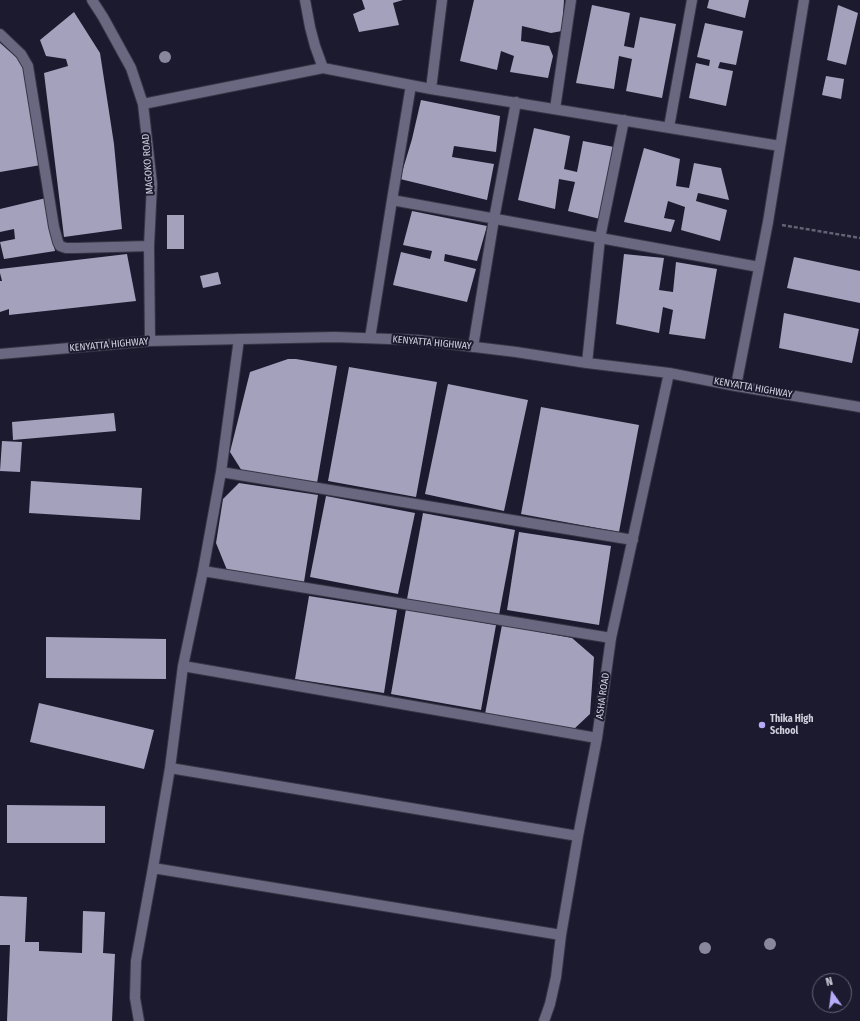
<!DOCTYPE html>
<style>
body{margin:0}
#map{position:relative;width:860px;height:1021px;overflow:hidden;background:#1c1a2e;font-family:"Fira Sans Condensed",sans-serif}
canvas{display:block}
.north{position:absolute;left:812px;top:973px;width:40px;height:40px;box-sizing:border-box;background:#1c1a2e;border:1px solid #646374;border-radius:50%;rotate:346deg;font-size:11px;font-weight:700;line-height:16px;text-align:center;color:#d0d0de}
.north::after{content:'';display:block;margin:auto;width:14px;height:18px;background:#b4acf9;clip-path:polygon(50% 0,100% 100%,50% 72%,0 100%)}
</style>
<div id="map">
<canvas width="860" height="1021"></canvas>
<div class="north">N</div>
</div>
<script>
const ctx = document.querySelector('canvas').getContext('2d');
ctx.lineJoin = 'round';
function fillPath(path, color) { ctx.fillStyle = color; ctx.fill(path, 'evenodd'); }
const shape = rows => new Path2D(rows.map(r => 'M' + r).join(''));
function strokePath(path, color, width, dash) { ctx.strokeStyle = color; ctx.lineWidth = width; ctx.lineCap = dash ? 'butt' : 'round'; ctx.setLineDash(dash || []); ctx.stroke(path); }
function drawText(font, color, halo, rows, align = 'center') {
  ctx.font = font + ' "Fira Sans Condensed",sans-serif'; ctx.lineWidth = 4; ctx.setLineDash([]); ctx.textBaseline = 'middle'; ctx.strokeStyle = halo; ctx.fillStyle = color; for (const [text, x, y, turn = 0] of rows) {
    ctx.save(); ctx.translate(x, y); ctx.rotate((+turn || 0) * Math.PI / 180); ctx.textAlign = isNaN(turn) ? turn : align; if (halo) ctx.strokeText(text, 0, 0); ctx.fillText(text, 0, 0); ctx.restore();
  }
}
fillPath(shape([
 [362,0,403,0,393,3,399,25,359,32,353,14,365,9],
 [474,0,564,0,562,31,551,33,522,26,521,41,549,46,553,56,548,78,510,72,514,56,501,51,497,70,460,61],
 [709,0,749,0,745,18,707,8],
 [592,5,630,13,624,46,634,48,640,17,676,24,662,98,626,91,632,59,619,56,614,89,576,83],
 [838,5,858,13,846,65,827,60],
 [74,12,100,53,114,144,122,229,64,237,44,73,68,66,66,59,46,56,40,40],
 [705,23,743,31,736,65,720,62,718,68,733,71,726,106,689,98,696,63,709,66,710,60,697,57],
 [0,43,23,63,41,165,0,172],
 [826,76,844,79,841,99,822,95],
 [421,100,500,116,496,152,454,146,452,157,494,164,487,200,400,179,412,139],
 [534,128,570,136,564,169,577,172,583,141,614,147,600,219,568,211,575,182,559,179,555,209,518,200],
 [644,148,680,159,676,186,689,188,694,163,721,168,729,200,698,193,696,201,727,210,720,241,681,230,685,207,668,201,664,218,675,220,671,232,624,222],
 [46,198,55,251,4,259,0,242,15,239,14,229,0,232,0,209],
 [412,211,487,226,477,261,445,254,444,261,476,269,467,302,393,285,401,252,430,259,432,251,403,245],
 [167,215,184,215,184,249,167,249],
 [127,254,136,301,9,315,9,309,0,312,0,281,2,281,0,273,0,269],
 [624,254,664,258,659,290,673,292,676,262,717,269,705,339,669,334,673,310,663,307,659,333,616,324],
 [794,257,860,271,860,303,787,288],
 [218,272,221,284,203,288,200,276],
 [784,313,859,329,852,363,779,348],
 [288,359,296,359,337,366,317,483,242,471,230,452,250,372],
 [349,367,437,382,416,497,328,481],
 [448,384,528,400,504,511,425,494],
 [541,407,639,425,619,532,521,514],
 [114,413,116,431,13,440,12,422],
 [2,441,22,442,20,472,0,471],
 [31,481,142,488,140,520,29,513],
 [239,483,318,495,304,582,227,570,216,543,223,499],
 [326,496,415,513,398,594,310,577],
 [423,513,515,530,499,615,407,599],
 [519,532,611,546,599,625,507,610],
 [309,596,397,610,384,693,295,679],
 [406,609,496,625,481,710,391,694],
 [502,625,572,638,594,657,590,714,574,729,485,714],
 [46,637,166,639,166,679,46,678],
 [39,703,154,730,144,769,30,742],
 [7,805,105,806,105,843,7,843],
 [0,896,27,897,25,942,39,942,39,951,82,953,83,911,105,912,103,953,115,954,112,1021,7,1021,10,945,0,945]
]), '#a3a1bc');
const street = shape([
 [92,0,103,17,131,68,143,104,152,184,149,246,150,341],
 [305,0,310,27,315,46,323,68,431,89,780,146],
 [0,34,21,54,28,66,54,227,58,242,60,246,66,248,76,248,149,246],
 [431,89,442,0],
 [143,104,323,68],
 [555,109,571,0],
 [669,127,692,0],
 [392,200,759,267],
 [370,338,392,200,411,85],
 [473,347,494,219,516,102],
 [0,354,150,341,335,337,417,340,516,352,587,363,669,373,736,386,860,407],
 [587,363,600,238,624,120],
 [736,386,768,222,804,0],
 [221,472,633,540],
 [203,571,611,638],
 [183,666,597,738],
 [170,768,578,836],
 [153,868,561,935],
 [139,1021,135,998,136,961,153,868,170,768,183,666,203,571,221,472,239,339],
 [544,1021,550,1004,556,977,561,935,578,836,597,738,611,638,669,373]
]);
strokePath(street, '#373646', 12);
strokePath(shape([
 [782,225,860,238]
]), '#636273', 2.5, [4, 2]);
strokePath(street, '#6a6880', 10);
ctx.fillStyle = '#88879d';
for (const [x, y] of [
 [165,57],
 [770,944],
 [705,948]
]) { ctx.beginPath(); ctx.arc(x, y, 6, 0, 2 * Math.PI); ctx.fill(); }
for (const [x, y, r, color] of [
 [762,725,4,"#b4acf9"]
]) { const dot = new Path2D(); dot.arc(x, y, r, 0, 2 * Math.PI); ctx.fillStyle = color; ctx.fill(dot); strokePath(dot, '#1c1a2e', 1.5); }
drawText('10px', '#d0d0de', '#1c1a2e', [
 ["MAGOKO ROAD",148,164,-94],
 ["KENYATTA HIGHWAY",432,343,5],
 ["KENYATTA HIGHWAY",109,345,-5],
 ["KENYATTA HIGHWAY",753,388,10],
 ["ASHA ROAD",603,696,-82]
]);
drawText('bold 10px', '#d0d0de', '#1c1a2e', [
 ["Thika High",770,719],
 ["School",770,731]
], 'left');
</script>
